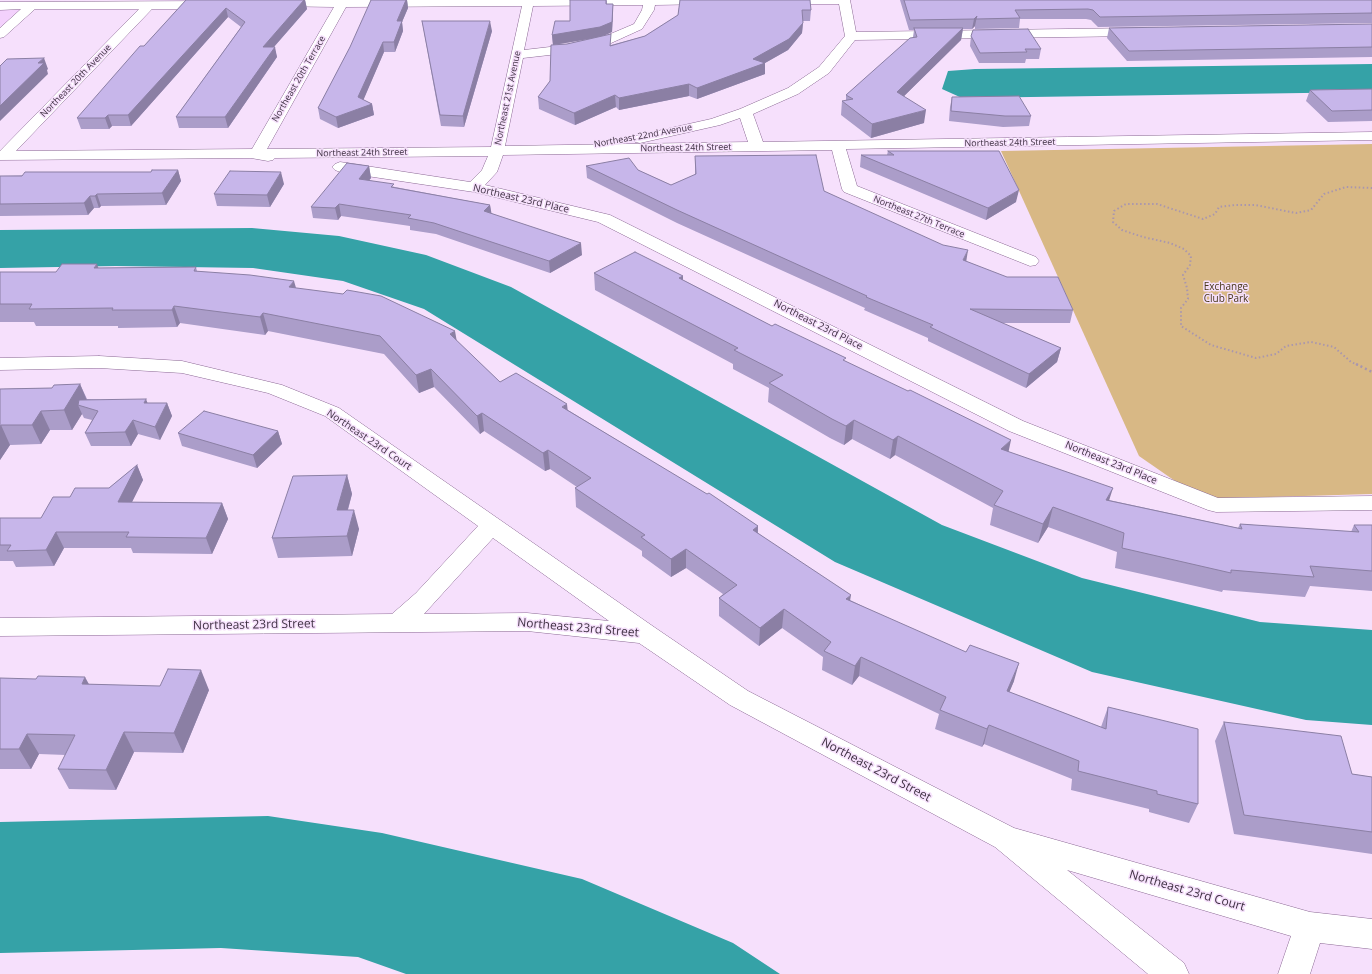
<!DOCTYPE html>
<style>
body{margin:0}
canvas{display:block;background:#f6e0fc}
</style>
<canvas width="1372" height="974"></canvas>
<script>
const ctx = document.querySelector('canvas').getContext('2d');
ctx.lineJoin = 'round';
function fillPath(path, color) { ctx.fillStyle = color; ctx.fill(path, 'evenodd'); }
const shape = rows => new Path2D(rows.map(r => 'M' + r).join(''));
function strokePath(path, color, width, dash) { ctx.strokeStyle = color; ctx.lineWidth = width; ctx.lineCap = dash ? 'butt' : 'round'; ctx.setLineDash(dash || []); ctx.stroke(path); }
function drawText(font, color, halo, rows, align = 'center') {
  ctx.font = font + ' "Open Sans",sans-serif'; ctx.lineWidth = 3; ctx.setLineDash([]); ctx.textBaseline = 'middle'; ctx.strokeStyle = halo; ctx.fillStyle = color; for (const [text, x, y, turn = 0] of rows) {
    ctx.save(); ctx.translate(x, y); ctx.rotate((+turn || 0) * Math.PI / 180); ctx.textAlign = isNaN(turn) ? turn : align; if (halo) ctx.strokeText(text, 0, 0); ctx.fillText(text, 0, 0); ctx.restore();
  }
}
fillPath(shape([
 [0,9,24,9,0,30]
]), '#f3d1fc');
fillPath(shape([
 [1372,144,1372,494,1201,499,1139,456,1001,151]
]), '#d8b885');
fillPath(shape([
 [1372,64,1372,92,962,98,942,89,948,71,975,69],
 [252,228,339,236,426,255,511,287,942,525,1082,578,1260,622,1372,630,1372,725,1306,720,1092,672,835,562,424,309,343,281,253,268,116,266,0,268,0,230],
 [268,816,382,833,582,879,733,943,780,974,406,974,358,957,221,948,0,953,0,822]
]), '#35a2a7');
const minor = shape([
 [277,0,714,0,713,3,709,4,655,5,654,10,642,29,609,44,567,53,523,58,505,146,748,142,740,118,720,125,640,143,635,142,633,139,635,136,711,119,740,109,788,88,819,67,845,36,839,4,779,4,775,3,774,0,850,0,856,32,1137,28,1141,29,1143,32,1141,35,1137,36,855,40,829,73,798,94,753,114,763,142,1372,132,1372,140,846,149,857,186,1036,257,1039,261,1036,265,1030,266,844,192,842,189,832,150,503,155,497,172,485,185,610,215,1023,421,1218,498,1372,496,1372,510,1216,512,1208,510,1009,431,598,222,474,192,340,172,335,170,332,167,335,164,340,162,470,182,482,170,488,156,275,158,273,160,268,161,251,158,0,160,0,151,139,9,35,9,4,37,0,38,0,28,21,9,0,10,0,2,211,1,215,3,217,5,215,7,211,9,152,9,16,151,252,149,334,7,273,6,271,4,273,2,277,0],
 [643,5,642,10,634,24,601,38,567,45,524,50,533,6,643,5],
 [522,6,491,147,267,149,346,7,522,6],
 [99,356,182,361,282,385,339,408,654,627,748,691,1014,828,1310,912,1372,919,1372,949,1320,943,1310,974,1278,974,1291,936,1067,870,1184,963,1189,974,1148,974,995,847,730,705,639,643,527,631,0,636,0,618,392,614,416,593,478,526,325,416,268,393,182,373,99,368,0,370,0,358,99,356],
 [493,538,609,621,527,613,424,614,493,538]
]);
strokePath(minor, '#8b6994', 1);
strokePath(shape([
 [1358,365,1351,362,1334,347,1311,342,1286,346,1276,354,1256,358,1211,345,1181,326,1181,308,1188,299,1187,288,1183,275,1190,265,1191,256,1184,249,1170,243,1143,237,1122,230,1113,222,1114,211,1126,204,1157,204,1203,219,1215,214,1219,207,1235,205,1255,205,1296,213,1311,210,1324,194,1346,187,1372,188]
]), '#a996ae', 2, [1.5, 2.5]);
strokePath(shape([
 [1356,364,1372,372]
]), '#a996ae', 2.5, [2, 3]);
fillPath(minor, '#fff');
fillPath(shape([
 [186,0,305,0,307,9,274,47,277,57,228,128,179,128,176,117,241,27,228,17,131,126,112,126,109,129,81,129,77,118,144,46],
 [406,0,407,0,408,8,402,22,403,31,395,52,384,52,363,100,372,104,374,115,338,128,320,119,318,108,350,47],
 [607,0,607,4,613,13,612,32,603,36,611,45,645,36,678,15,680,0,811,10,810,21,803,21,802,33,788,50,765,63,765,74,697,99,689,96,619,110,616,107,575,125,539,109,538,97,550,81,553,45,552,35,570,21],
 [588,39,567,44,554,45],
 [900,0,1372,0,1372,23,1098,27,1091,20,1086,19,1020,19,1019,28,975,29,975,26,972,29,963,29,961,40,904,96,924,123,871,138,841,115,842,101,846,101,846,95,913,37,914,30,909,30],
 [422,21,492,31,464,127,441,126],
 [1372,24,1372,57,1127,61,1107,38,1109,28],
 [971,36,1041,49,1039,59,1026,59,1025,63,979,63,970,46],
 [1372,89,1372,121,1328,122,1306,101,1310,90],
 [952,97,1031,116,1029,126,1003,127,949,121,950,107],
 [888,151,1016,202,986,220,860,167,861,155,887,155],
 [695,156,824,191,966,261,1073,310,1070,323,1002,323,1061,348,1057,362,1026,388,928,341,928,338,864,310,865,308,677,223,587,178,586,166,638,170,671,185,695,175],
 [369,166,371,178,369,180,395,187,490,205,491,213,582,255,550,273,436,234,410,230,410,226,341,216,338,220,313,218,311,207],
 [178,170,181,181,166,205,101,206,99,208,94,208,88,215,0,216,0,176,151,172],
 [284,184,270,207,217,206,214,194],
 [196,267,197,271,296,288,456,340,500,382,568,410,758,526,758,533,850,600,1014,681,1009,692,1101,727,1108,707,1198,804,1189,823,1149,812,1149,809,1071,790,1072,779,984,744,982,747,935,729,939,714,859,676,852,685,822,670,823,657,782,628,759,646,719,616,719,598,723,594,686,568,671,577,642,556,642,551,576,507,575,488,577,487,550,469,545,471,484,431,480,434,434,387,419,393,384,354,268,331,265,335,180,323,177,327,118,328,118,326,36,326,34,322,0,322,0,272,56,272,98,268],
 [594,273,683,276,683,280,772,326,845,361,1009,452,1109,500,1238,528,1240,524,1351,532,1354,525,1372,525,1372,591,1310,586,1305,597,1223,590,1222,592,1115,568,1117,552,1048,527,1038,543,990,525,993,508,895,455,890,459,852,439,844,445,830,438,768,402,769,388,733,369,733,364,595,290],
 [80,384,87,399,148,403,167,403,172,416,160,440,138,434,131,446,91,446,85,433,92,420,84,418,82,414,72,430,50,430,41,444,10,445,0,460,0,389,52,388],
 [278,431,282,444,257,468,182,446,178,433],
 [137,465,143,480,132,502,222,503,228,519,212,554,133,553,131,548,64,548,54,566,16,567,13,561,0,561,0,518,41,518,70,497,109,488],
 [347,475,352,494,348,510,359,529,352,556,278,558,272,538],
 [0,678,89,684,209,690,183,753,134,752,116,790,69,789,58,769,66,755,39,754,31,769,0,769],
 [1224,722,1352,774,1372,777,1372,854,1234,834,1215,741]
]), '#ab9dc9');
fillPath(shape([
 [304,0,305,0,307,9,265,57,263,47],
 [406,0,407,0,408,8,402,22,403,31,395,52,394,42,397,21],
 [613,4,613,13,612,32,601,37,553,45,552,35],
 [226,8,228,17,131,126,128,115],
 [977,16,975,26,972,29,974,19],
 [490,21,492,31,464,127,463,116],
 [803,23,802,33,788,50,765,63,765,74,697,99,697,88,753,59],
 [963,28,961,40,895,105,897,92],
 [383,42,384,52,360,108,358,97],
 [275,47,277,57,228,128,225,117],
 [44,58,48,69,47,70,48,74,0,121,0,106,38,63],
 [689,84,689,96,619,110,619,98],
 [615,95,616,107,575,125,574,113],
 [372,104,374,115,338,128,336,117],
 [926,110,924,123,871,138,872,124],
 [108,115,112,126,109,129,105,118],
 [369,166,371,178,361,191,359,179],
 [178,170,181,181,166,205,162,193],
 [281,172,284,184,270,207,267,195],
 [1019,190,1016,202,986,220,988,208],
 [97,194,101,206,99,208,95,196],
 [90,196,94,208,88,215,84,203],
 [339,204,341,216,338,220,335,208],
 [490,205,492,216,484,211],
 [581,243,582,255,550,273,549,261],
 [968,250,966,263,963,260],
 [97,264,103,281,94,268],
 [683,276,683,294,679,278],
 [294,281,299,298,289,287],
 [174,306,180,323,177,327,172,310],
 [263,313,268,331,265,335,260,317],
 [455,331,458,348,450,334],
 [1061,348,1057,362,1026,388,1029,374],
 [431,369,434,387,419,393,416,375],
 [80,384,88,403,78,405,82,414,72,430,64,410],
 [146,399,151,412,144,403],
 [167,403,172,416,160,440,155,427],
 [567,404,569,422,562,407],
 [41,411,50,430,41,444,32,425],
 [482,413,484,431,480,434,477,416],
 [133,420,138,434,131,446,125,432],
 [854,420,852,439,844,445,846,426],
 [1,425,10,445,0,460,0,427],
 [278,431,282,444,257,468,253,455],
 [898,436,895,455,890,459,893,440],
 [1011,440,1007,459,1001,449],
 [548,450,550,469,545,471,543,453],
 [137,465,143,480,124,518,118,502],
 [347,475,352,494,342,530,337,510],
 [1113,488,1107,507,1106,500],
 [222,503,228,519,212,554,206,538],
 [1053,507,1048,527,1038,543,1043,524],
 [354,510,359,529,352,556,347,536],
 [758,526,757,544,753,530],
 [56,532,64,548,54,566,46,550],
 [686,549,686,568,671,577,671,559],
 [851,595,848,613,846,599],
 [784,609,782,628,759,646,760,628],
 [861,657,859,676,852,685,855,666],
 [1019,663,1014,681,1002,710,1007,691],
 [201,670,209,690,183,753,174,733],
 [85,677,96,697,82,684],
 [989,725,984,744,982,747,987,729],
 [124,732,134,752,116,790,106,770],
 [27,734,39,754,31,769,19,749]
]), '#8b7fa4');
const building = shape([
 [186,0,304,0,263,47,275,47,225,117,176,117,245,22,226,8,128,115,108,115,105,118,77,118,140,46,144,46,186,0],
 [371,0,406,0,397,21,402,21,394,42,383,42,358,97,372,104,336,117,318,108,350,47,371,0],
 [570,0,606,0,606,4,613,4,612,22,600,27,552,35,555,21,570,21,570,0],
 [680,0,810,0,811,10,802,10,803,23,789,39,753,59,765,63,697,88,689,84,619,98,615,95,574,113,538,97,550,81,551,45,567,44,611,34,610,46,645,36,678,15,680,0],
 [904,0,1372,0,1372,13,1100,17,1093,10,1088,9,1015,10,1020,18,976,19,977,16,974,19,910,20,904,0],
 [422,21,490,21,463,116,440,115,422,21],
 [1372,24,1372,47,1129,51,1109,28,1372,24],
 [914,28,963,28,897,92,926,110,872,124,842,101,853,99,846,95,910,38,917,37,914,28],
 [1028,29,1041,49,1025,49,1027,52,980,53,971,36,973,30,1028,29],
 [44,58,38,63,44,63,0,106,0,66,7,59,44,58],
 [1372,89,1372,110,1332,111,1310,90,1372,89],
 [1019,96,1031,116,1005,116,951,111,952,97,1019,96],
 [888,151,999,151,1019,190,988,208,861,155,894,155,888,151],
 [816,155,824,191,943,245,968,250,963,260,1007,277,1058,277,1073,310,970,309,1061,348,1029,374,930,327,933,325,866,297,867,296,677,210,586,166,629,158,638,170,671,185,696,174,695,156,816,155],
 [347,163,369,166,359,179,394,184,391,187,490,205,484,211,581,243,549,261,434,223,408,218,411,215,339,204,335,208,311,207,347,163],
 [152,170,178,170,162,193,97,194,95,196,90,196,84,203,0,204,0,176,22,176,25,172,151,172,152,170],
 [230,171,281,172,267,195,214,194,230,171],
 [635,252,683,276,679,278,772,326,775,324,846,358,843,360,908,391,910,390,1011,440,1001,449,1113,488,1106,500,1242,529,1240,524,1359,532,1354,525,1372,525,1372,571,1310,566,1314,577,1231,570,1231,573,1122,548,1124,533,1053,507,1043,524,994,505,1003,491,898,436,893,440,854,420,846,426,832,419,769,383,783,375,734,350,738,348,594,273,635,252],
 [62,264,97,264,94,268,196,267,194,271,250,275,294,281,289,287,343,294,347,290,381,296,455,331,450,334,500,382,516,373,567,404,562,407,707,494,709,493,758,526,753,530,851,595,846,599,966,652,970,645,1019,663,1007,691,1106,729,1108,707,1198,729,1198,804,1157,794,1157,791,1078,771,1079,761,989,725,987,729,940,710,946,697,861,657,855,666,824,651,831,642,784,609,760,628,719,598,737,585,686,549,671,559,641,537,645,535,575,488,591,478,548,450,543,453,482,413,477,416,431,369,416,375,380,336,263,313,260,317,174,306,172,310,112,310,113,308,29,309,32,304,0,304,0,272,56,272,62,264],
 [80,384,64,410,41,411,32,425,1,425,0,427,0,389,52,388,54,385,80,384],
 [146,399,144,403,167,403,155,427,133,420,125,432,85,433,98,411,78,405,79,400,146,399],
 [204,411,278,431,253,455,178,433,204,411],
 [137,465,118,502,222,503,206,538,126,537,129,532,56,532,46,550,7,551,11,545,0,545,0,518,41,518,53,497,70,497,75,488,109,488,137,465],
 [347,475,337,510,354,510,347,536,272,538,293,476,347,475],
 [168,669,201,670,174,733,124,732,106,770,58,769,75,735,27,734,19,749,0,749,0,678,36,679,38,676,85,677,82,684,160,686,168,669],
 [1224,722,1341,736,1352,774,1372,777,1372,832,1244,815,1224,722]
]);
fillPath(building, '#c7b6ea');
strokePath(building, '#8b7fa4', 1);
drawText('9px', '#3f3143', '#f6e0fc', [
 ["Northeast 20th Terrace",299,79,-60],
 ["Northeast 20th Avenue",76,81,-46],
 ["Northeast 21st Avenue",508,98,-78],
 ["Northeast 22nd Avenue",643,136,-10],
 ["Northeast 24th Street",1010,143,-1],
 ["Northeast 24th Street",686,148,-1],
 ["Northeast 24th Street",362,153,-1],
 ["Northeast 27th Terrace",919,217,22]
]);
drawText('10px', '#3f3143', '#f6e0fc', [
 ["Northeast 23rd Place",521,199,13],
 ["Northeast 23rd Place",818,325,27],
 ["Northeast 23rd Court",369,440,34],
 ["Northeast 23rd Place",1111,463,22]
]);
drawText('10px', '#473618', '#f6e0fc', [
 ["Exchange",1226,287],
 ["Club Park",1226,299]
]);
drawText('12px', '#3f3143', '#f6e0fc', [
 ["Northeast 23rd Street",254,625,-1],
 ["Northeast 23rd Street",578,628,5],
 ["Northeast 23rd Street",876,770,28],
 ["Northeast 23rd Court",1187,891,16]
]);
</script>
